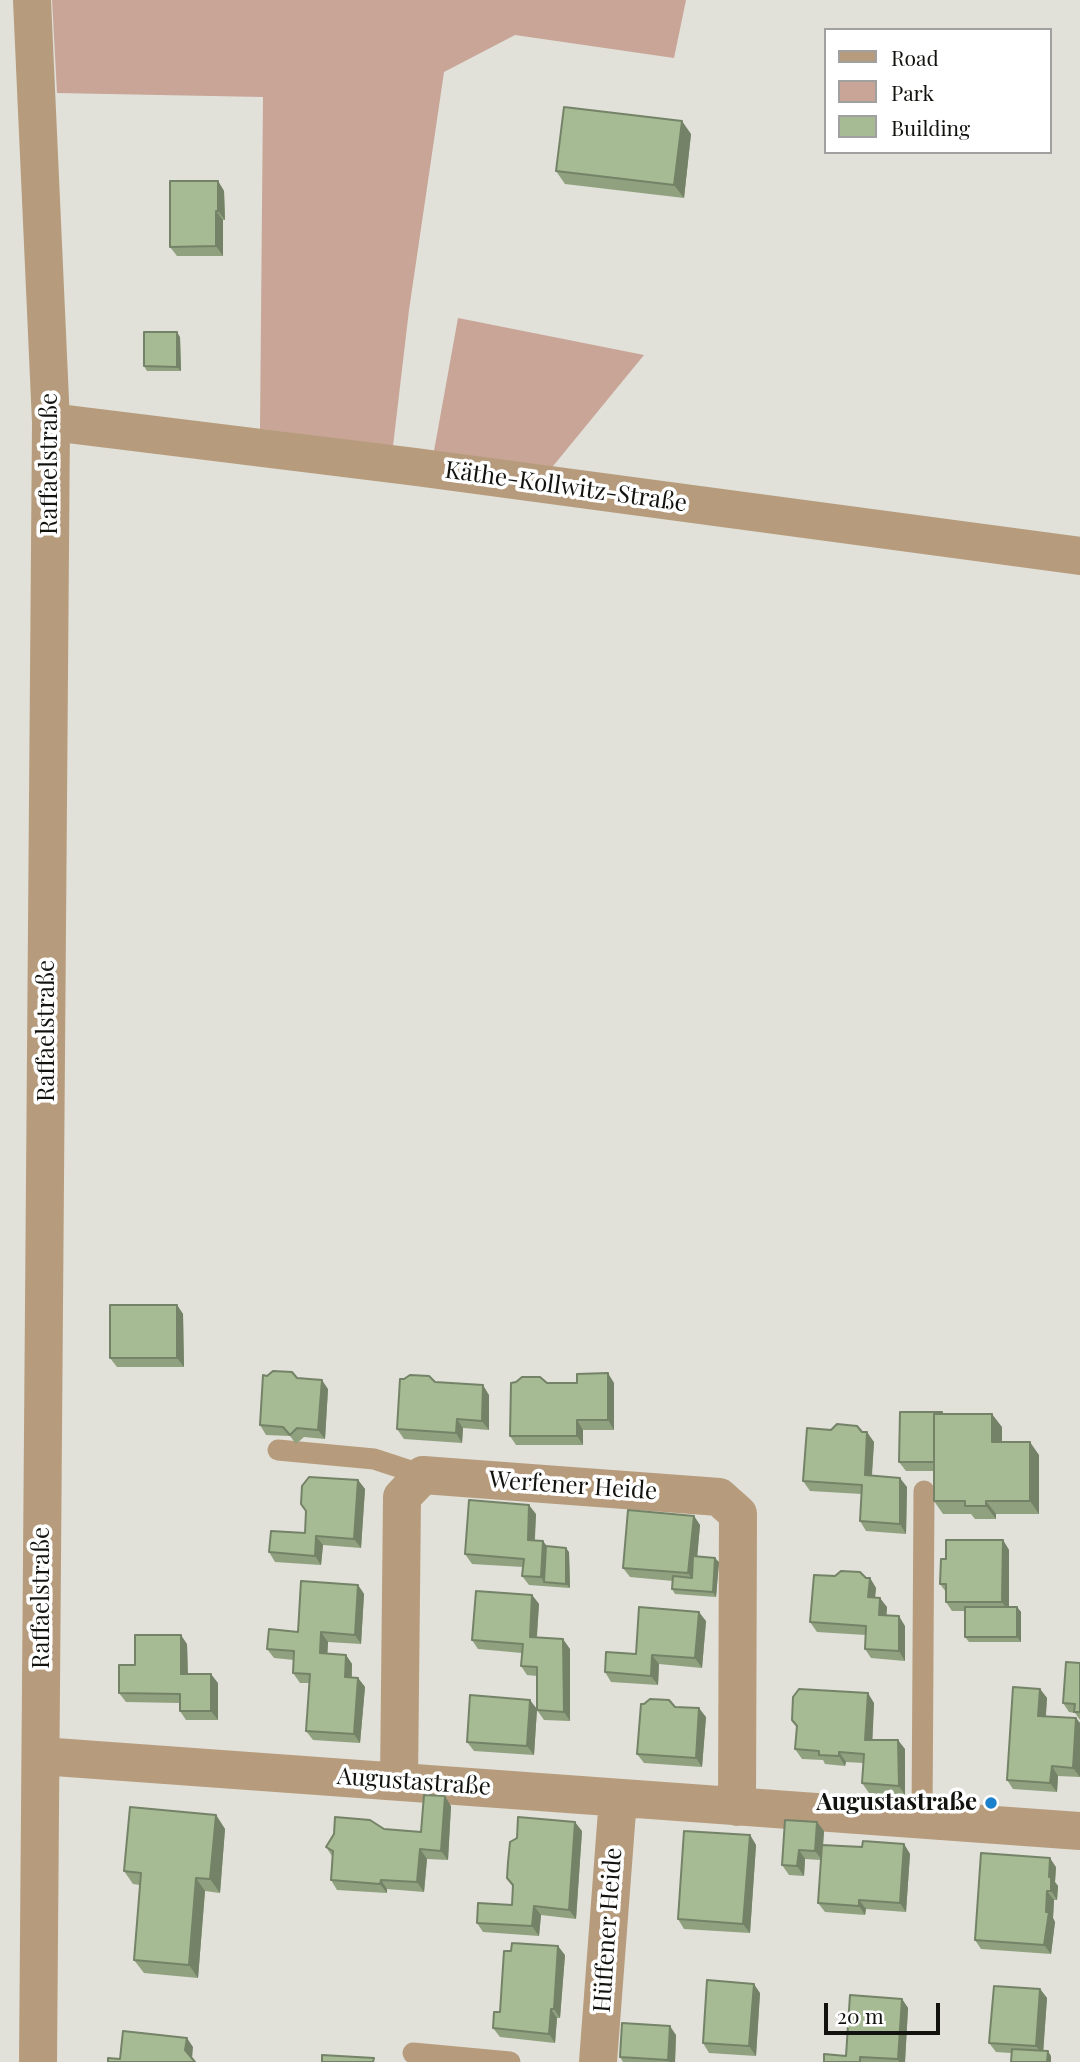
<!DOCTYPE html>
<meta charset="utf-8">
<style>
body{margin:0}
#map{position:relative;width:1080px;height:2062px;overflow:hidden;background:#e1e0d9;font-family:"Playfair Display",serif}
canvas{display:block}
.legend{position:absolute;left:824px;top:28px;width:228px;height:126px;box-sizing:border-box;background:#fff;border:2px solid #a0a09f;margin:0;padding:9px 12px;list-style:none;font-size:21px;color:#12120f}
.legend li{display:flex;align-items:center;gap:14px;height:35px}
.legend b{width:35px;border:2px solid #a0a09f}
.scale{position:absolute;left:824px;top:2003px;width:116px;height:32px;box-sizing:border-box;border:4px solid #12120f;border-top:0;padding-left:9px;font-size:21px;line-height:24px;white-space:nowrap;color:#12120f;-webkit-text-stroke:5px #fff;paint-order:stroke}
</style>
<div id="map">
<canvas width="1080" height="2062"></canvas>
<ul class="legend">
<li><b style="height:9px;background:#b69c7c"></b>Road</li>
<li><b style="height:19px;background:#c8a597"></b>Park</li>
<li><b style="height:19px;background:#a6bb93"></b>Building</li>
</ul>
<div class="scale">20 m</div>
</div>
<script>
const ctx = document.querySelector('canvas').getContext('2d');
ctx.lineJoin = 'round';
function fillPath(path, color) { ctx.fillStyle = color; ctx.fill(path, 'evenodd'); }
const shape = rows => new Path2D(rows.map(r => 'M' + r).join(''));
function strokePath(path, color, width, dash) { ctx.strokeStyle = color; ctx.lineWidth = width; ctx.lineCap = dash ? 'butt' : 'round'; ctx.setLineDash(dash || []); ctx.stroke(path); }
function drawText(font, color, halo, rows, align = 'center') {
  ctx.font = font + ' "Playfair Display",serif'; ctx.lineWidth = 7; ctx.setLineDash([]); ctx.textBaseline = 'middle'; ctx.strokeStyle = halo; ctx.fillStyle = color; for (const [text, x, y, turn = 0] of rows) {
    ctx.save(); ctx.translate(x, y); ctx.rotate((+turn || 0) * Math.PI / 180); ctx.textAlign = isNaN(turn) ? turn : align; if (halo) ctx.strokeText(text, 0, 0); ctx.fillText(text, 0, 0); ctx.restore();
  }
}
fillPath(shape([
 [52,0,686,0,674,58,515,35,444,72,409,310,393,446,260,429,263,97,57,93],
 [458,318,644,355,549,471,434,451]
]), '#c8a597');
strokePath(shape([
 [278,1450,374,1459,423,1475],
 [922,1819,924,1491],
 [413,2053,510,2062]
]), '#b69c7c', 21);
strokePath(shape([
 [32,0,51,422,38,2062],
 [51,422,416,467,1080,556],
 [41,1756,1080,1831],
 [399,1781,402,1497,423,1475,719,1497,738,1514,737,1807],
 [598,2062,618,1798]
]), '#b69c7c', 38);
fillPath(shape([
 [691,134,684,198,565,184,556,171],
 [218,181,224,191,225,220,223,220,223,256,177,256,170,247],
 [180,337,181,371,147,371,144,366],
 [177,1305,183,1314,184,1367,117,1367,110,1358],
 [297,1378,328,1389,325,1439,304,1437,296,1444,290,1436,266,1435,260,1425],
 [435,1382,489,1395,489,1430,463,1428,462,1443,404,1439,397,1429],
 [547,1383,614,1383,614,1430,583,1430,583,1445,516,1445,510,1436],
 [942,1412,944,1414,1002,1427,1002,1442,1039,1455,1039,1514,996,1514,996,1519,975,1519,971,1514,943,1514,934,1501,934,1471,906,1471,899,1462],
 [862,1432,874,1442,872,1476,907,1487,906,1534,866,1531,860,1521,862,1494,810,1491,803,1481],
 [358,1480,365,1489,361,1548,323,1545,321,1565,275,1562,269,1552,305,1533],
 [536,1514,535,1540,546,1546,569,1552,570,1588,529,1585,522,1576,523,1567,472,1564,465,1554],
 [694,1516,700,1525,697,1556,719,1562,716,1597,675,1594,672,1589,673,1581,630,1577,623,1568],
 [1003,1540,1009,1550,1009,1607,1017,1607,1021,1612,1021,1642,969,1642,965,1637,965,1611,952,1611,946,1602,946,1592,940,1584,946,1559],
 [866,1578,870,1578,876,1588,875,1598,887,1607,886,1616,905,1626,905,1661,871,1658,865,1649,866,1635,817,1632,810,1622],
 [358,1585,364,1594,361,1644,328,1642,327,1654,346,1655,352,1664,352,1677,358,1678,365,1687,360,1743,313,1740,306,1731,309,1683,300,1683,293,1673,294,1660,274,1658,267,1649,298,1632],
 [532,1595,539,1604,537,1637,570,1649,570,1721,544,1720,537,1710,537,1676,527,1675,521,1666,522,1653,478,1649,472,1640],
 [706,1621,702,1668,659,1664,658,1685,611,1682,605,1672,636,1654],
 [187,1644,188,1674,218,1683,218,1720,186,1720,180,1711,180,1703,126,1702,119,1693,135,1665],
 [1080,1663,1080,1720,1075,1713,1069,1712,1063,1703],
 [1040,1689,1047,1698,1046,1716,1076,1718,1080,1723,1080,1777,1058,1776,1057,1792,1013,1789,1007,1780],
 [874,1703,872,1740,905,1749,905,1795,869,1793,862,1783,864,1763,846,1762,845,1766,825,1764,823,1760,802,1759,795,1749,797,1727,792,1720],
 [675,1707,706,1717,702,1767,644,1763,637,1754],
 [537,1709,534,1755,474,1751,467,1742],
 [451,1806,448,1860,427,1859,424,1892,387,1889,387,1893,337,1890,331,1880,332,1856,326,1847,384,1829,421,1832],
 [216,1815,225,1829,220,1893,205,1891,198,1978,144,1973,134,1960,140,1885,133,1884,124,1871],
 [817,1822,824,1831,823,1845,862,1847,904,1844,910,1854,906,1912,866,1909,865,1915,825,1912,818,1903,821,1860,805,1859,804,1876,789,1875,782,1865],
 [582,1831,576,1919,541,1915,539,1936,483,1932,477,1923,512,1905,513,1887,507,1878],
 [750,1835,756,1845,750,1933,684,1929,678,1919],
 [1056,1867,1055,1882,1058,1886,1057,1900,1054,1900,1053,1918,1055,1922,1051,1954,981,1949,975,1940],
 [565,1955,560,2018,557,2018,555,2043,500,2037,493,2028,500,2012],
 [1040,1989,1047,1998,1043,2051,1051,2056,1051,2062,1011,2062,1011,2053,996,2052,989,2043],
 [760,1993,756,2056,709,2053,703,2043],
 [902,1999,908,2008,905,2062,824,2062,846,2056],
 [676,2035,675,2062,623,2062,620,2057]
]), '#8fa17e');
fillPath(shape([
 [682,121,691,134,684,198,674,185],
 [218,181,224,191,225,220,218,211],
 [216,211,223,220,223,256,216,246],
 [177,332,180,337,181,371,177,367],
 [177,1305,183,1314,184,1367,177,1358],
 [608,1373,614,1383,614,1430,608,1420],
 [322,1380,328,1389,325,1439,318,1430],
 [483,1385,489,1395,489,1430,482,1421],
 [992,1414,1002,1427,1002,1455,992,1442],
 [457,1419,463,1428,462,1443,456,1433],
 [577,1420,583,1430,583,1445,577,1436],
 [867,1432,874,1442,871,1485,865,1475],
 [1030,1442,1039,1455,1039,1514,1030,1501],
 [900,1478,907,1487,906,1534,900,1524],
 [358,1480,365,1489,361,1548,354,1539],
 [986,1501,996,1514,996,1519,986,1506],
 [529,1505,536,1514,534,1549,528,1540],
 [694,1516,700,1525,695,1583,688,1573],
 [316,1536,323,1545,321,1565,315,1556],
 [1003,1540,1009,1550,1009,1612,1002,1602],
 [543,1541,550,1550,544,1582,541,1577],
 [566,1548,569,1552,570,1588,566,1584],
 [715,1558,719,1562,716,1597,713,1592],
 [870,1578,876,1588,874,1607,868,1597],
 [358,1585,364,1594,361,1644,355,1635],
 [532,1595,539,1604,536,1646,530,1637],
 [880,1598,887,1607,886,1624,879,1615],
 [1017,1607,1021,1612,1021,1642,1017,1637],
 [699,1612,706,1621,702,1668,695,1658],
 [899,1616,905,1626,905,1661,899,1651],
 [321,1632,328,1642,327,1663,320,1653],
 [181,1635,187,1644,188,1683,181,1674],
 [563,1639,570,1649,570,1721,564,1712],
 [346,1655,352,1664,351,1686,345,1677],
 [652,1655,659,1664,658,1685,651,1676],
 [211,1674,218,1683,218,1720,211,1711],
 [358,1678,365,1687,360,1743,354,1734],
 [1040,1689,1047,1698,1045,1725,1038,1716],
 [868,1693,874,1703,872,1750,865,1740],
 [530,1700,537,1709,534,1755,527,1746],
 [699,1708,706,1717,702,1767,696,1758],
 [1076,1718,1080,1723,1080,1777,1073,1768],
 [898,1740,905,1749,905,1795,899,1786],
 [839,1752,846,1762,845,1766,839,1756],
 [1052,1766,1058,1776,1057,1792,1050,1783],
 [445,1796,451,1806,448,1860,441,1851],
 [216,1815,225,1829,220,1893,210,1879],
 [575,1822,582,1831,576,1919,569,1910],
 [817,1822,824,1831,822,1860,815,1851],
 [750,1835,756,1845,750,1933,743,1924],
 [904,1844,910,1854,906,1912,900,1903],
 [420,1849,427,1859,424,1892,417,1882],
 [799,1850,805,1859,804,1876,797,1866],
 [1050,1858,1056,1867,1055,1882,1058,1886,1057,1900,1051,1891,1049,1877],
 [196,1878,205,1891,198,1978,189,1965],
 [381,1880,387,1889,387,1893,380,1884],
 [1047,1891,1054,1900,1053,1918,1055,1922,1051,1954,1044,1945],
 [859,1900,866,1909,865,1915,859,1906],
 [534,1906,541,1915,539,1936,532,1926],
 [558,1946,565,1955,560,2018,554,2009],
 [754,1984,760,1993,756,2056,749,2046],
 [1040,1989,1047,1998,1043,2055,1036,2046],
 [902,1999,908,2008,905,2062,899,2062,898,2059],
 [551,2009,557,2018,555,2043,549,2034],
 [670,2026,676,2035,675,2062,669,2062,668,2060],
 [187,2038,193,2047,192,2059,185,2050],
 [1048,2051,1051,2056,1051,2062,1047,2062]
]), '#748367');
const building = shape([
 [564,107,682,121,674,185,556,171,564,107],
 [170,181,218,181,218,211,216,211,216,246,170,247,170,181],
 [144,332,177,332,177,367,144,366,144,332],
 [110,1305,177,1305,177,1358,110,1358,110,1305],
 [273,1371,292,1372,297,1378,322,1380,318,1430,297,1428,290,1435,283,1427,260,1425,263,1375,267,1376,273,1371],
 [608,1373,608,1420,577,1420,577,1436,510,1436,511,1383,516,1382,522,1377,540,1377,547,1383,577,1383,577,1374,608,1373],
 [410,1375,429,1376,435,1382,483,1385,482,1421,457,1419,456,1433,397,1429,400,1379,404,1379,410,1375],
 [900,1412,942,1412,942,1414,934,1414,934,1462,899,1462,900,1412],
 [934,1414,992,1414,992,1442,1030,1442,1030,1501,986,1501,986,1506,965,1506,965,1501,934,1501,934,1414],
 [837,1424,857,1426,862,1432,867,1432,865,1475,900,1478,900,1524,860,1521,862,1485,803,1481,807,1428,831,1430,837,1424],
 [309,1477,358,1480,354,1539,316,1536,315,1556,269,1552,271,1531,305,1533,306,1511,301,1504,302,1486,309,1477],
 [469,1500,529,1505,528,1540,543,1541,541,1577,522,1576,524,1559,465,1554,469,1500],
 [628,1510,694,1516,688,1573,623,1568,628,1510],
 [946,1540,1003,1540,1002,1602,946,1602,946,1584,940,1584,941,1559,946,1559,946,1540],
 [546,1546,566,1548,566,1584,544,1582,546,1546],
 [693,1556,715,1558,713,1592,672,1589,673,1576,692,1578,693,1556],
 [841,1571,860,1572,866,1578,870,1578,868,1597,880,1598,879,1615,899,1616,899,1651,865,1649,866,1626,810,1622,814,1575,835,1576,841,1571],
 [301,1581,358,1585,355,1635,321,1632,320,1653,346,1655,345,1677,358,1678,354,1734,306,1731,310,1674,293,1673,294,1651,267,1649,269,1629,298,1632,301,1581],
 [476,1591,532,1595,530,1637,563,1639,564,1712,537,1710,537,1667,521,1666,523,1644,472,1640,476,1591],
 [639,1607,699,1612,695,1658,652,1655,651,1676,605,1672,606,1652,636,1654,639,1607],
 [965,1607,1017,1607,1017,1637,965,1637,965,1607],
 [135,1635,181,1635,181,1674,211,1674,211,1711,180,1711,180,1694,119,1693,119,1665,135,1665,135,1635],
 [1066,1662,1080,1663,1080,1712,1074,1712,1075,1704,1063,1703,1066,1662],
 [1013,1687,1040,1689,1038,1716,1076,1718,1073,1768,1052,1766,1050,1783,1007,1780,1013,1687],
 [799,1689,868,1693,865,1740,898,1740,899,1786,862,1783,864,1754,839,1752,839,1756,819,1755,819,1751,795,1749,797,1726,792,1720,793,1697,799,1689],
 [470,1695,530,1700,527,1746,467,1742,470,1695],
 [650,1699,669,1700,675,1707,699,1708,696,1758,637,1754,641,1704,644,1704,650,1699],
 [424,1795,445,1796,441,1851,420,1849,417,1882,381,1880,380,1884,331,1880,333,1851,326,1847,334,1834,335,1817,370,1820,384,1829,421,1832,424,1795],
 [130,1807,216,1815,210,1879,196,1878,189,1965,134,1960,141,1873,124,1871,130,1807],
 [518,1817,575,1822,569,1910,534,1906,532,1926,477,1923,478,1903,512,1905,513,1885,507,1878,508,1862,510,1842,517,1838,518,1817],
 [785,1820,817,1822,815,1851,799,1850,797,1866,782,1865,785,1820],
 [684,1831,750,1835,743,1924,678,1919,684,1831],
 [863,1841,904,1844,900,1903,859,1900,859,1906,818,1903,822,1845,862,1847,863,1841],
 [981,1853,1050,1858,1049,1877,1051,1877,1051,1891,1047,1891,1046,1912,1049,1912,1044,1945,975,1940,981,1853],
 [512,1943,558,1946,554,2009,551,2009,549,2034,493,2028,494,2012,500,2012,504,1951,511,1951,512,1943],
 [707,1980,754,1984,749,2046,703,2043,707,1980],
 [994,1986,1040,1989,1036,2046,989,2043,994,1986],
 [850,1995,902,1999,898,2059,860,2057,860,2062,824,2062,824,2054,846,2056,850,1995],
 [622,2023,670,2026,668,2060,620,2057,622,2023],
 [123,2031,187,2038,185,2050,195,2062,108,2062,108,2058,120,2059,123,2031],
 [1012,2049,1048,2051,1047,2062,1011,2062,1012,2049],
 [322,2055,374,2058,373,2062,322,2062,322,2055]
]);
fillPath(building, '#a6bb93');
strokePath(building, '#748367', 2);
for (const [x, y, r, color] of [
 [991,1803,7,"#1c81cc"]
]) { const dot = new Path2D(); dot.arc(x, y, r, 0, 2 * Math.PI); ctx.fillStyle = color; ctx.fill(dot); strokePath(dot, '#fff', 2.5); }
drawText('24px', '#12120f', '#fff', [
 ["Raffaelstraße",50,464,-90],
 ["Käthe-Kollwitz-Straße",566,487,8],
 ["Raffaelstraße",47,1031,-90],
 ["Werfener Heide",573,1486,4],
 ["Raffaelstraße",42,1598,-90],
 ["Augustastraße",414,1782,4],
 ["Hüffener Heide",608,1930,-86]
]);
drawText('bold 24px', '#12120f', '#fff', [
 ["Augustastraße",977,1803]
], 'right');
</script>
